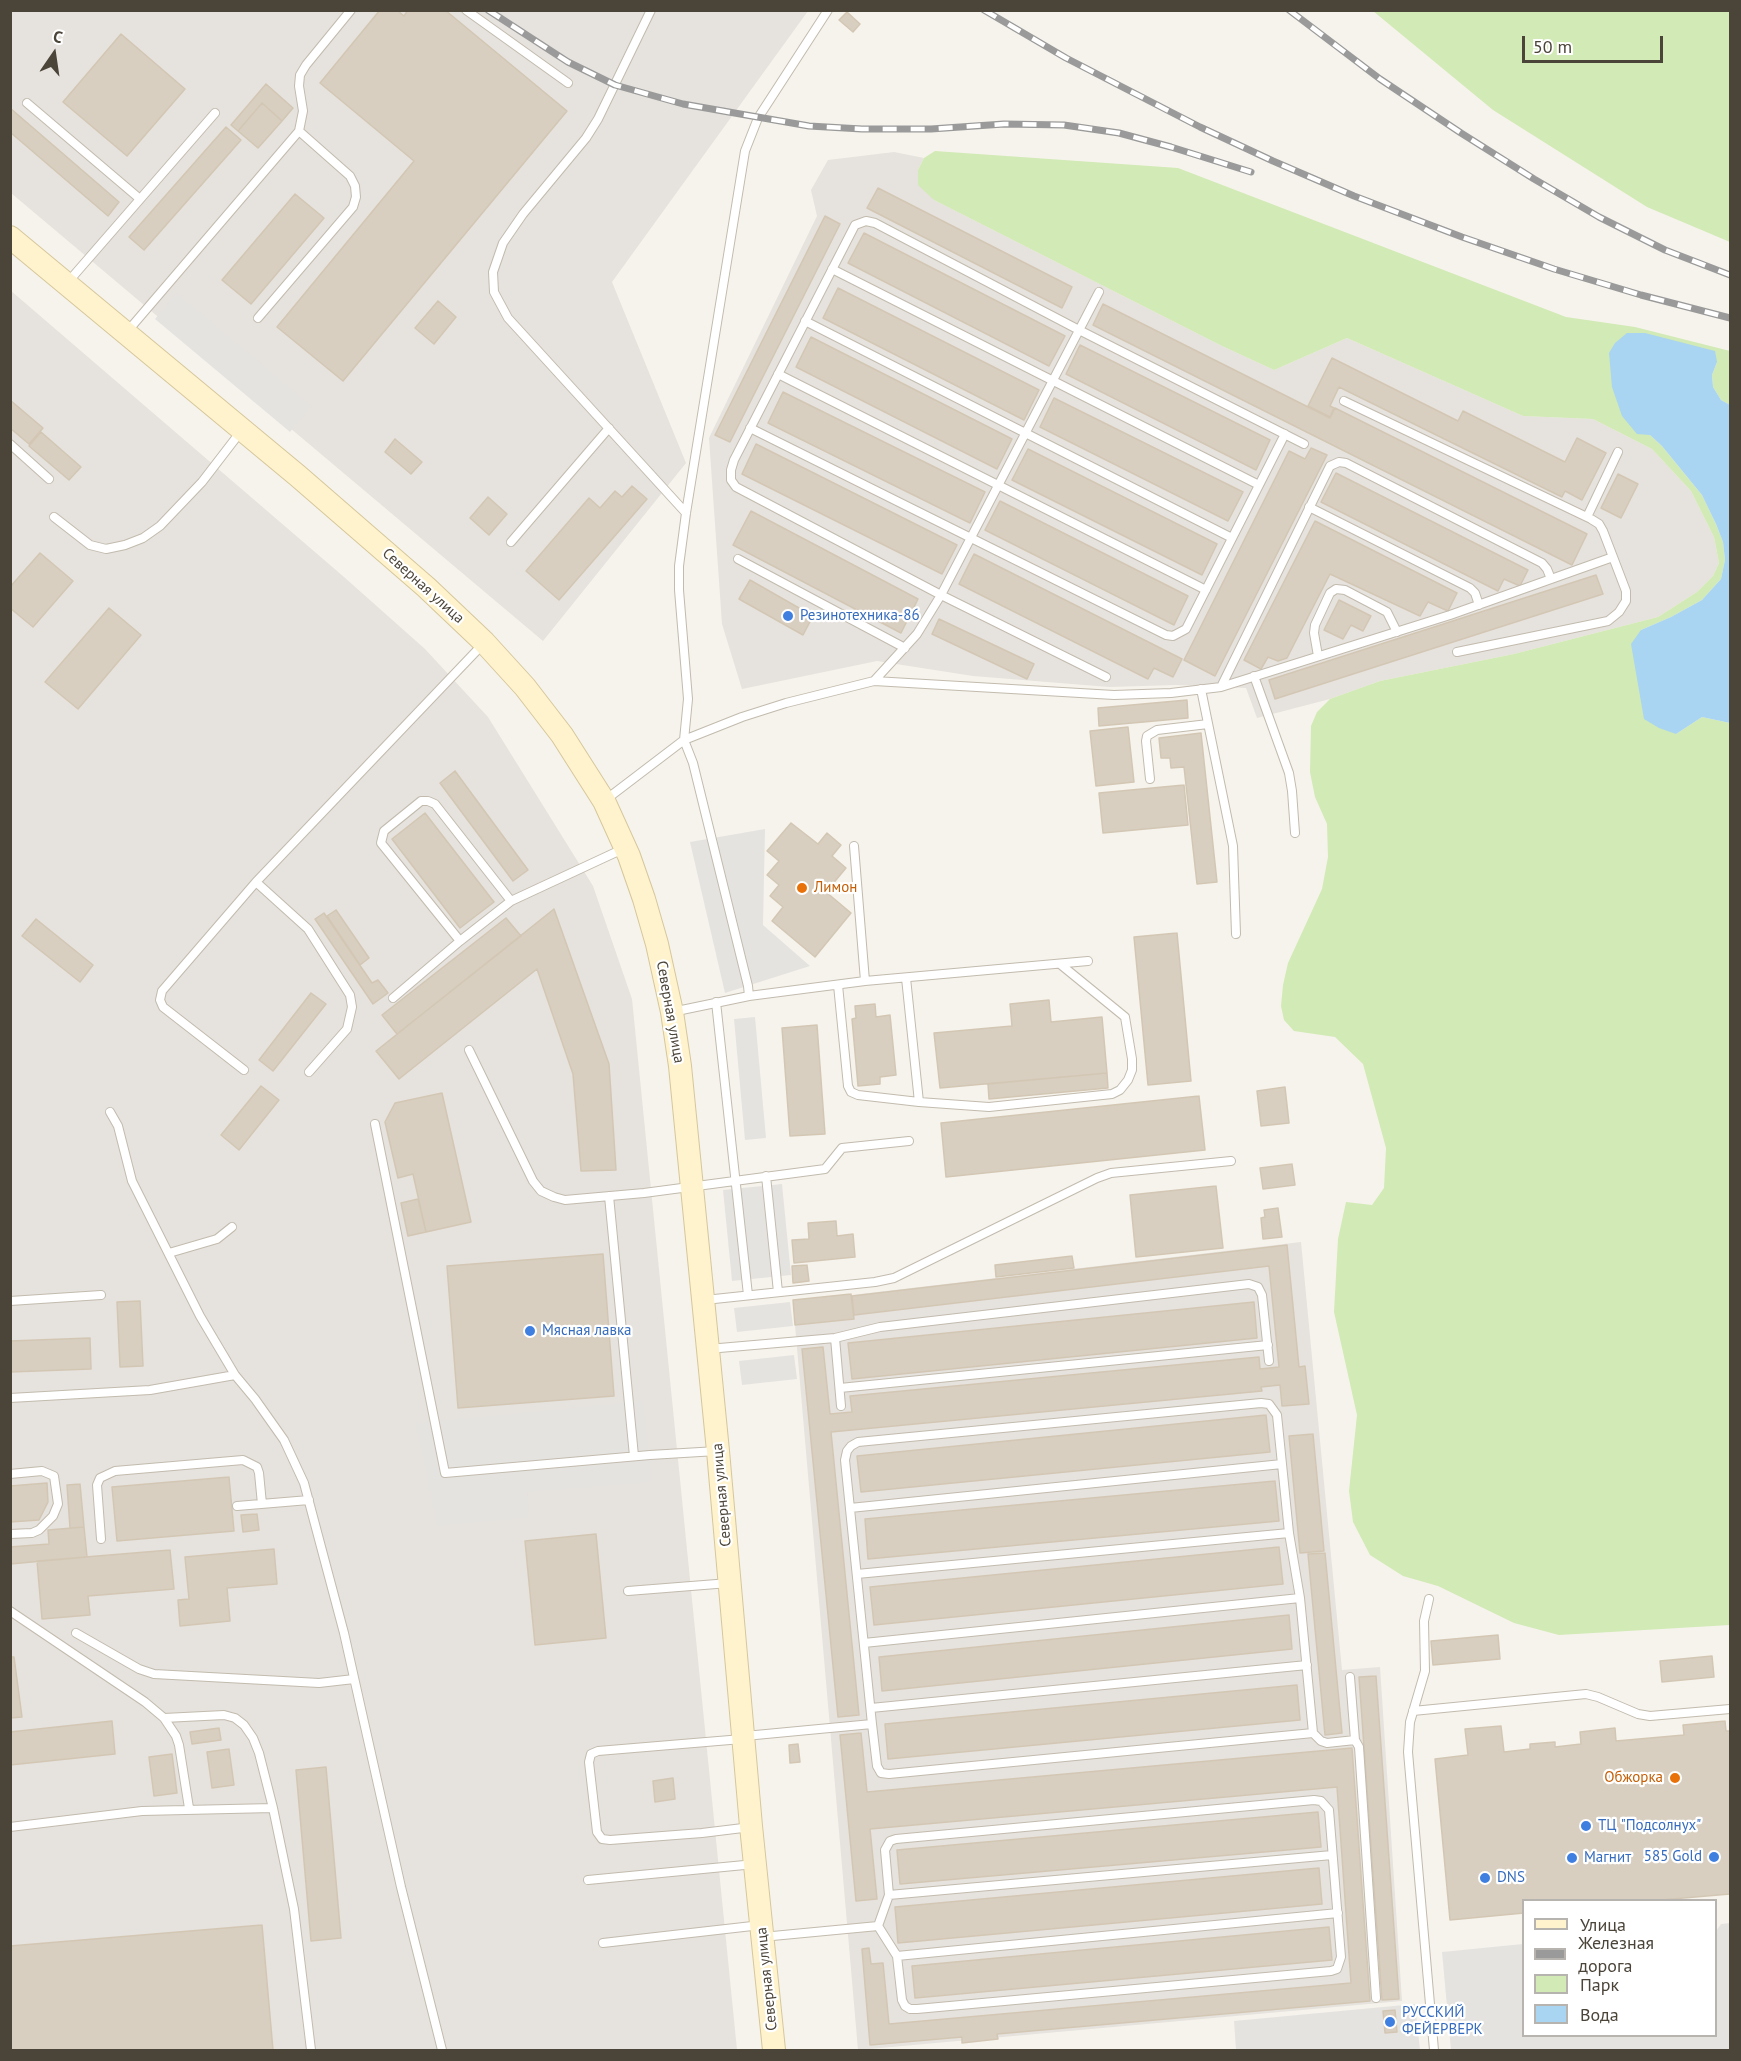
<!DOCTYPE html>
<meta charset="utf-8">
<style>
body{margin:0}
#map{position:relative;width:1741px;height:2061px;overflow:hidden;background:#f6f3ec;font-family:"PT Sans",sans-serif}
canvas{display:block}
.frame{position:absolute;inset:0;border:12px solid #4b4439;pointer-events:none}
.legend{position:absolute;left:1522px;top:1899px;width:195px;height:138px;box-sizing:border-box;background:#fff;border:2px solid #b7b4b0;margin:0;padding:8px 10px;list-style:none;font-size:18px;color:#4b4439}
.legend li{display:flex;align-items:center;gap:12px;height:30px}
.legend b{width:30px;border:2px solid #b7b4b0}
.north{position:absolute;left:24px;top:24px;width:60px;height:60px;-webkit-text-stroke:4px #fff;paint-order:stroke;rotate:13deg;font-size:16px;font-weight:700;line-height:24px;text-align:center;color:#4b4439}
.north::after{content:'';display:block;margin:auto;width:21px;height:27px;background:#4b4439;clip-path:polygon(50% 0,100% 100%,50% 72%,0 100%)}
.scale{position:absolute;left:1522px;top:36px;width:141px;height:27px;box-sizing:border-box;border:3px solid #4b4439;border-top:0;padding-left:8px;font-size:18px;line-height:21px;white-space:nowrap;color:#4b4439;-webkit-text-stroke:4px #fff;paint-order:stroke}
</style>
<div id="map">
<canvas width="1741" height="2061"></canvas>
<div class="frame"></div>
<ul class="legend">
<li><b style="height:8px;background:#fff3cd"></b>Улица</li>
<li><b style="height:8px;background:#9a9a9a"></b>Железная дорога</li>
<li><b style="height:16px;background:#d2eab5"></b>Парк</li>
<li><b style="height:16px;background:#a9d4f2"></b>Вода</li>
</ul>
<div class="north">С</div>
<div class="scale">50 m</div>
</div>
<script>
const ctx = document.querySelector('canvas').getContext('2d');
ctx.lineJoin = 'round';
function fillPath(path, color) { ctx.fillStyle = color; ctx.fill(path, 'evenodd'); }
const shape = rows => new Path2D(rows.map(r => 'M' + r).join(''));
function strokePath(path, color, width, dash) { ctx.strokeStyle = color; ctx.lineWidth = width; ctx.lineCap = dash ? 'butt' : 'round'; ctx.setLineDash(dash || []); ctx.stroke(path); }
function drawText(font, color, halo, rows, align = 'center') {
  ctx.font = font + ' "PT Sans",sans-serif'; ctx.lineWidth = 4.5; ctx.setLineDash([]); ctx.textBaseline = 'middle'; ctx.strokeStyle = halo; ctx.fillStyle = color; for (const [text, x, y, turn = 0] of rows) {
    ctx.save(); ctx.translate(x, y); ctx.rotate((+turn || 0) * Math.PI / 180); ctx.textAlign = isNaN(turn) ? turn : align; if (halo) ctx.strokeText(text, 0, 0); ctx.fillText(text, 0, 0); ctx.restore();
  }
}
fillPath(shape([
 [11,11,808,11,612,282,686,463,543,641,11,193],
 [894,152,924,158,918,170,934,200,1222,346,1274,370,1347,338,1523,416,1593,419,1652,449,1691,491,1714,537,1719,563,1713,576,1697,592,1658,617,1514,654,1380,681,1330,699,1257,718,1246,688,1176,685,1109,687,973,676,877,661,742,689,722,624,709,438,817,216,811,190,828,160],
 [10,290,344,577,425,649,488,717,593,886,632,999,737,2050,11,2050],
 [1301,1242,1342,1670,1380,1667,1402,2001,858,2050,795,1325,854,1319,852,1295]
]), '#e6e2dd');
fillPath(shape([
 [1373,11,1730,11,1730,242,1647,207,1493,110],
 [935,151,1178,168,1566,317,1635,327,1730,351,1730,405,1721,400,1713,387,1712,375,1717,362,1650,435,1662,446,1702,495,1716,524,1723,542,1725,560,1721,579,1702,600,1671,617,1641,630,1676,734,1702,717,1730,723,1730,1625,1559,1635,1514,1623,1438,1586,1403,1576,1370,1555,1353,1522,1349,1491,1357,1415,1334,1312,1338,1239,1346,1202,1372,1205,1384,1188,1386,1148,1363,1064,1335,1037,1294,1031,1284,1020,1281,1006,1283,985,1288,963,1322,889,1328,857,1327,824,1315,797,1310,772,1311,726,1317,712,1330,699,1380,681,1514,654,1658,617,1697,592,1713,576,1719,563,1714,537,1691,491,1652,449,1593,419,1523,416,1347,338,1274,370,1222,346,934,200,918,185,918,170,924,158]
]), '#d2eab5');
fillPath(shape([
 [177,293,312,406,290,432,155,319],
 [765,829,763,925,810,966,725,993,690,842],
 [755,1017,766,1138,745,1140,734,1019],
 [782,1184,791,1275,732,1281,723,1190],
 [790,1302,793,1326,737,1332,734,1308],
 [794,1355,797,1379,742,1385,739,1361],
 [643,1401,652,1482,527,1492,529,1518,437,1526,416,1423],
 [1730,1923,1730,2050,1451,2050,1442,1952,1523,1944,1524,2036,1716,2036,1716,1931,1721,1924],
 [1415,2004,1420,2050,1236,2050,1234,2021]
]), '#e5e3e0');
fillPath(shape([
 [1627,333,1645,333,1715,351,1717,362,1712,375,1713,387,1721,400,1730,405,1730,723,1702,717,1676,734,1659,728,1644,719,1631,644,1641,630,1671,617,1702,600,1721,579,1725,560,1723,542,1716,524,1702,495,1662,446,1650,435,1637,434,1622,416,1612,387,1609,353,1615,343]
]), '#a9d4f2');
const building = shape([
 [380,10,397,10,404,16,408,10,445,10,567,111,343,381,277,327,414,161,320,83,380,10],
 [847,12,860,24,853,32,839,20,847,12],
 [121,34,185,89,127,156,63,102,121,34],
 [266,84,293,108,282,121,262,103,238,131,231,125,266,84],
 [262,103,282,121,258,148,238,131,262,103],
 [10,108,119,202,108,216,10,132,10,108],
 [226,127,241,140,144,250,129,237,226,127],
 [878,188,1072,287,1062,308,867,208,878,188],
 [295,194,324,218,251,304,222,280,295,194],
 [825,216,840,224,730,442,715,435,825,216],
 [864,233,1065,336,1049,366,848,263,864,233],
 [838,288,1039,390,1024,420,823,318,838,288],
 [438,301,456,317,434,344,415,328,438,301],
 [1103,304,1330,418,1335,408,1587,534,1572,565,1093,325,1103,304],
 [811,337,1012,439,997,469,796,367,811,337],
 [1080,345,1270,440,1256,470,1066,374,1080,345],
 [1332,358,1458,421,1463,411,1565,462,1577,438,1606,453,1582,500,1565,491,1562,497,1339,387,1330,406,1334,408,1330,417,1308,406,1332,358],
 [783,392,985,492,970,523,768,423,783,392],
 [1054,398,1243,492,1228,521,1040,427,1054,398],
 [10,400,43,428,29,444,10,428,10,400],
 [41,432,81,467,69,480,29,446,41,432],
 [395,439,422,462,411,474,385,452,395,439],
 [756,444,957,545,942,574,742,474,756,444],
 [1311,448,1327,455,1215,676,1184,660,1289,451,1305,459,1311,448],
 [1028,449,1217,544,1202,575,1012,480,1028,449],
 [1336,473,1528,570,1520,586,1504,579,1498,591,1321,502,1336,473],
 [1618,474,1638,484,1621,518,1601,508,1618,474],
 [632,486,647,499,559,600,526,571,589,498,600,508,615,491,622,497,632,486],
 [488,497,507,514,489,535,470,518,488,497],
 [1000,501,1188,596,1174,625,985,530,1000,501],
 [751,511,918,599,901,633,733,545,751,511],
 [1315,521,1457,593,1448,611,1428,602,1420,616,1330,574,1287,658,1278,661,1268,657,1261,669,1244,660,1315,521],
 [40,553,73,581,33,627,10,608,10,587,40,553],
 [974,554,1182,659,1173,677,1154,668,1148,679,959,584,974,554],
 [1596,575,1603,594,1275,699,1269,680,1596,575],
 [750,580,813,616,803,635,739,599,750,580],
 [1339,600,1371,616,1363,631,1351,625,1343,639,1324,630,1339,600],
 [109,608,141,635,78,709,45,682,109,608],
 [939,619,1034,664,1027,679,932,634,939,619],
 [1187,700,1188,718,1099,726,1098,708,1187,700],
 [1128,727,1134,782,1096,786,1090,731,1128,727],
 [1201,733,1217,882,1197,884,1184,767,1171,768,1170,758,1161,758,1159,738,1201,733],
 [455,771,528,870,513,881,440,783,455,771],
 [1184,785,1188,825,1103,833,1099,793,1184,785],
 [425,813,494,902,460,928,392,839,425,813],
 [791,823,818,844,827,833,841,845,832,856,846,868,826,892,851,913,815,957,772,921,783,907,770,896,779,885,767,875,779,861,767,851,791,823],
 [554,909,609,1064,616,1170,581,1171,573,1074,537,969,399,1079,376,1051,554,909],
 [336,910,369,958,360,965,327,916,336,910],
 [324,913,372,983,378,980,388,993,373,1004,315,919,324,913],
 [506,918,521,936,397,1034,382,1015,506,918],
 [36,919,93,965,80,982,22,936,36,919],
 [1177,933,1191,1081,1148,1085,1134,937,1177,933],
 [311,993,326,1004,273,1071,259,1060,311,993],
 [1049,1000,1051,1022,1102,1017,1107,1073,940,1088,934,1033,1012,1026,1010,1004,1049,1000],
 [875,1004,876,1017,890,1015,896,1075,880,1077,880,1084,858,1086,852,1019,856,1018,855,1006,875,1004],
 [817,1025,825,1134,790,1136,782,1028,817,1025],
 [1107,1073,1108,1088,989,1099,988,1084,1107,1073],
 [261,1086,279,1100,239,1150,221,1135,261,1086],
 [1285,1087,1289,1123,1261,1126,1257,1091,1285,1087],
 [442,1093,471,1222,426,1232,413,1174,398,1178,385,1122,395,1103,442,1093],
 [1199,1096,1205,1150,946,1177,941,1123,1199,1096],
 [1292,1164,1295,1185,1263,1189,1260,1168,1292,1164],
 [1216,1186,1223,1248,1136,1257,1130,1195,1216,1186],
 [418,1199,426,1232,408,1236,401,1203,418,1199],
 [1278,1208,1282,1237,1263,1239,1261,1218,1265,1217,1264,1210,1278,1208],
 [836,1221,837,1236,853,1234,855,1257,794,1263,792,1240,809,1239,808,1223,836,1221],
 [1287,1245,1299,1367,1305,1366,1309,1404,1282,1406,1280,1385,1261,1387,1262,1391,831,1432,859,1715,838,1717,802,1349,823,1347,830,1414,852,1412,850,1396,1259,1357,1260,1369,1279,1367,1269,1266,854,1315,852,1296,1287,1245],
 [603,1254,614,1396,458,1408,447,1266,603,1254],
 [1072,1256,1074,1268,996,1277,995,1265,1072,1256],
 [807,1265,809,1281,793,1283,792,1266,807,1265],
 [851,1294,854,1319,795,1325,793,1300,851,1294],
 [140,1301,143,1366,120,1367,117,1302,140,1301],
 [1254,1302,1257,1338,852,1379,848,1343,1254,1302],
 [90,1338,91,1369,10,1372,10,1341,90,1338],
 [1266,1415,1270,1452,861,1492,857,1456,1266,1415],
 [1313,1434,1324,1551,1300,1553,1289,1436,1313,1434],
 [229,1477,234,1531,117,1541,112,1487,229,1477],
 [1275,1481,1279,1521,868,1559,865,1519,1275,1481],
 [47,1483,48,1502,39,1520,10,1522,10,1486,47,1483],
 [80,1484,84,1527,70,1528,67,1485,80,1484],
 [257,1514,259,1530,243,1532,241,1515,257,1514],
 [84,1527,87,1557,10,1564,10,1547,49,1544,48,1530,84,1527],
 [596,1534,606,1638,535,1645,525,1541,596,1534],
 [1279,1547,1283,1584,874,1625,870,1587,1279,1547],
 [274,1549,277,1584,227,1588,230,1621,180,1626,178,1600,189,1599,185,1557,274,1549],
 [170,1550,174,1589,88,1596,90,1615,42,1619,37,1561,170,1550],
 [1325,1553,1342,1733,1325,1735,1308,1554,1325,1553],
 [1289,1615,1292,1649,882,1691,879,1657,1289,1615],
 [1498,1635,1500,1659,1433,1665,1431,1641,1498,1635],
 [1712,1656,1714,1677,1662,1682,1660,1661,1712,1656],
 [10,1657,14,1657,22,1717,10,1718,10,1657],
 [1376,1676,1399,1999,1382,2000,1359,1677,1376,1676],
 [1297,1685,1300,1720,888,1759,885,1724,1297,1685],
 [112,1721,115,1754,10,1765,10,1732,112,1721],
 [1725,1721,1726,1731,1730,1731,1730,1894,1661,1900,1524,1900,1524,1913,1450,1920,1435,1759,1468,1755,1465,1729,1501,1726,1504,1752,1530,1749,1530,1744,1555,1742,1555,1747,1581,1744,1580,1732,1615,1728,1616,1741,1684,1735,1683,1725,1725,1721],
 [219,1728,221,1740,192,1744,190,1732,219,1728],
 [861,1733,867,1792,1352,1748,1370,2001,997,2034,998,2039,962,2043,962,2037,870,2045,862,1949,869,1948,871,1964,883,1963,889,2024,1351,1983,1337,1787,870,1829,877,1899,856,1901,840,1735,861,1733],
 [798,1744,800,1762,790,1763,789,1745,798,1744],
 [229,1749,234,1785,212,1788,207,1752,229,1749],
 [172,1754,177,1793,154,1796,149,1757,172,1754],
 [326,1767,341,1938,311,1941,296,1770,326,1767],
 [673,1778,675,1799,655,1802,653,1781,673,1778],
 [1318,1812,1321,1847,900,1884,897,1850,1318,1812],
 [1319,1868,1322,1904,898,1943,895,1907,1319,1868],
 [262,1925,273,2050,10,2050,10,1946,262,1925],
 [1329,1927,1332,1960,915,1998,912,1966,1329,1927],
 [1395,2010,1397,2032,1385,2033,1383,2011,1395,2010]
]);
fillPath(building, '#d8cfc1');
strokePath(building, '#d3c7b4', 1.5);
const lane = shape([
 [466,10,568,83],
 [651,10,598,119,586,138,523,214,503,243,493,272,494,292,508,318,686,513],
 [27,103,140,199],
 [299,131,303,111,299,86,300,75,306,65,351,10],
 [832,269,1259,485],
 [68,282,215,113],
 [805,321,1232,538],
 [126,333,299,131,350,176,355,186,356,197,353,207,258,318],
 [778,374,1206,590],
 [1344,401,1591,519,1599,524,1603,531,1613,557],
 [750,428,1166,635,1173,636,1186,629,1285,434],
 [10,444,49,479],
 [1309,507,1470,588,1475,593,1479,605],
 [54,517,90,545,106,549,125,545,143,538,160,526,202,482,242,430],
 [1587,517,1618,452],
 [511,542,609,428],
 [738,559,905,648],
 [1318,656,1314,633,1315,625,1330,593,1336,589,1345,590,1387,612,1397,632],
 [1254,676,1289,773,1292,791,1295,833],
 [1106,677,941,595,736,487,731,480,731,470,734,460,855,225,866,221,875,223,1079,330,1304,444],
 [874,681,1114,695,1171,693,1221,687,1330,466,1339,462,1346,463,1542,563,1547,569,1551,579],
 [1221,687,1450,615,1613,557,1626,591,1626,601,1619,612,1608,621,1457,652],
 [1201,689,1233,846,1236,934],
 [1150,779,1146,741,1147,736,1157,730,1208,724],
 [604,801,684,740,688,699,679,590,679,566,686,513,745,151,758,118,828,10],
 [854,846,865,981],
 [256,882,308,929,350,995,352,1007,347,1029,309,1072],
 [460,941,381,843,384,831,421,801,428,801,435,804,511,901],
 [906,978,919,1102,989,1107,1112,1094,1120,1090,1128,1080,1132,1070,1132,1059,1125,1017,1060,964],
 [838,985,848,1086,851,1092,858,1095,919,1102],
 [749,996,865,981,1088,961],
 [393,998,460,941,511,901,625,848],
 [716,1002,748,1295],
 [672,1012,749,996,748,986,693,763,684,740,742,717,786,703,874,681,917,634,941,595,1099,292],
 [469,1050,533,1181,541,1191,554,1197,565,1200,644,1193,825,1169,842,1148,909,1141],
 [244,1070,163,1007,160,1000,162,991,256,882,484,643],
 [110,1112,118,1126,132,1181,200,1316,235,1375],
 [375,1124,445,1473,650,1455,717,1451],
 [766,1176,778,1292],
 [609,1196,634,1456],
 [169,1253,217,1239,232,1227],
 [705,1300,875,1282,894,1278,1097,1178,1111,1173,1231,1161],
 [10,1301,101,1295],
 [835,1338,841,1406],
 [708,1349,835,1338,880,1327,1249,1284,1258,1287,1262,1295,1269,1361],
 [840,1388,1268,1345],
 [10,1398,150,1390,235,1375,255,1399,284,1440,304,1483,344,1633,401,1887,442,2050],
 [10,1474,42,1471,54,1476,58,1504,53,1516,39,1530,32,1533,10,1534],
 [237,1506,309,1500],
 [850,1508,1282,1464],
 [101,1539,97,1485,100,1478,115,1471,243,1460,257,1467,259,1473,262,1504],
 [857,1574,1289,1533],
 [628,1591,729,1583],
 [1429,1599,1424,1621,1425,1671,1410,1722,1408,1752,1434,2050],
 [10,1611,145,1702,164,1718,176,1736,179,1745,189,1808],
 [76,1633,139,1669,154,1674,319,1683,354,1679],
 [864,1643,1300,1598],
 [871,1708,1307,1665],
 [1413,1711,1586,1694,1598,1697,1638,1714,1650,1716,1730,1709],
 [164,1718,224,1715,235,1718,244,1725,253,1738,259,1753,273,1808],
 [1313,1733,889,1774,881,1773,877,1766,872,1724,845,1460,847,1451,851,1446,858,1442,1261,1403,1269,1404,1277,1415,1289,1533,1300,1598,1313,1733,1321,1741,1327,1743,1355,1740,1350,1677],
 [745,1736,872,1724],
 [742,1739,598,1751,591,1754,589,1762,597,1832,602,1839,610,1840,702,1833,751,1827],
 [1355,1740,1359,1747,1376,1998],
 [1314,1800,1321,1801,1329,1810,1341,1957,1337,1969,1331,1971,917,2009,910,2009,905,2006,902,2000,897,1956,878,1926,889,1895,885,1850,890,1841,896,1839,1314,1800],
 [10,1827,142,1811,273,1808,294,1909,311,2050],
 [588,1880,755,1864],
 [889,1895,1332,1855],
 [762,1937,878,1926],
 [603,1943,761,1925],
 [897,1956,1338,1913]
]);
const secondary = shape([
 [10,237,298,476,426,587,484,642,525,687,562,735,604,801,629,856,644,899,657,944,672,1012,680,1066,718,1451,751,1826,774,2050]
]);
strokePath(lane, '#c2bbae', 10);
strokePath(secondary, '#d6c79b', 24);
strokePath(lane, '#fff', 8);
strokePath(secondary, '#fff3cd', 22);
const rail = shape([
 [488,10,568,62,615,85,683,104,809,126,862,129,931,129,1004,124,1064,125,1119,133,1171,147,1251,172],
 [984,10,1066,58,1200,127,1273,161,1354,196,1462,237,1554,269,1641,295,1730,318],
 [1289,10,1380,79,1461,133,1534,179,1599,217,1665,250,1730,275]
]);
strokePath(rail, '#9a9a9a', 7);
strokePath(rail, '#fff', 4.5, [14]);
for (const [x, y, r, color] of [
 [788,616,6,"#3f7fe0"],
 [802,888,6,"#e8710a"],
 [530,1331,6,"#3f7fe0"],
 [1675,1778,6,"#e8710a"],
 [1586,1826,6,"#3f7fe0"],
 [1714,1857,6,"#3f7fe0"],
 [1572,1858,6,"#3f7fe0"],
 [1485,1878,6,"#3f7fe0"],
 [1390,2022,6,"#3f7fe0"]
]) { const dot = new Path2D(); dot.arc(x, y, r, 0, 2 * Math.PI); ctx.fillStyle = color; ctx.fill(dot); strokePath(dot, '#fff', 2); }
drawText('15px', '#4b4439', '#fff', [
 ["Северная улица",423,586,42],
 ["Северная улица",670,1012,80],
 ["Северная улица",722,1495,-95],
 ["Северная улица",767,1979,-96]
]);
drawText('15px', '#366cbe', '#fff', [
 ["Резинотехника-86",800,616],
 ["Мясная лавка",542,1331],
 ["ТЦ \"Подсолнух\"",1598,1826],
 ["585 Gold",1702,1857,"right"],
 ["Магнит",1584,1858],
 ["DNS",1497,1878],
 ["РУССКИЙ",1402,2013],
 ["ФЕЙЕРВЕРК",1402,2030]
], 'left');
drawText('15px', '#c56008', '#fff', [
 ["Лимон",814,888],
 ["Обжорка",1663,1778,"right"]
], 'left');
</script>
